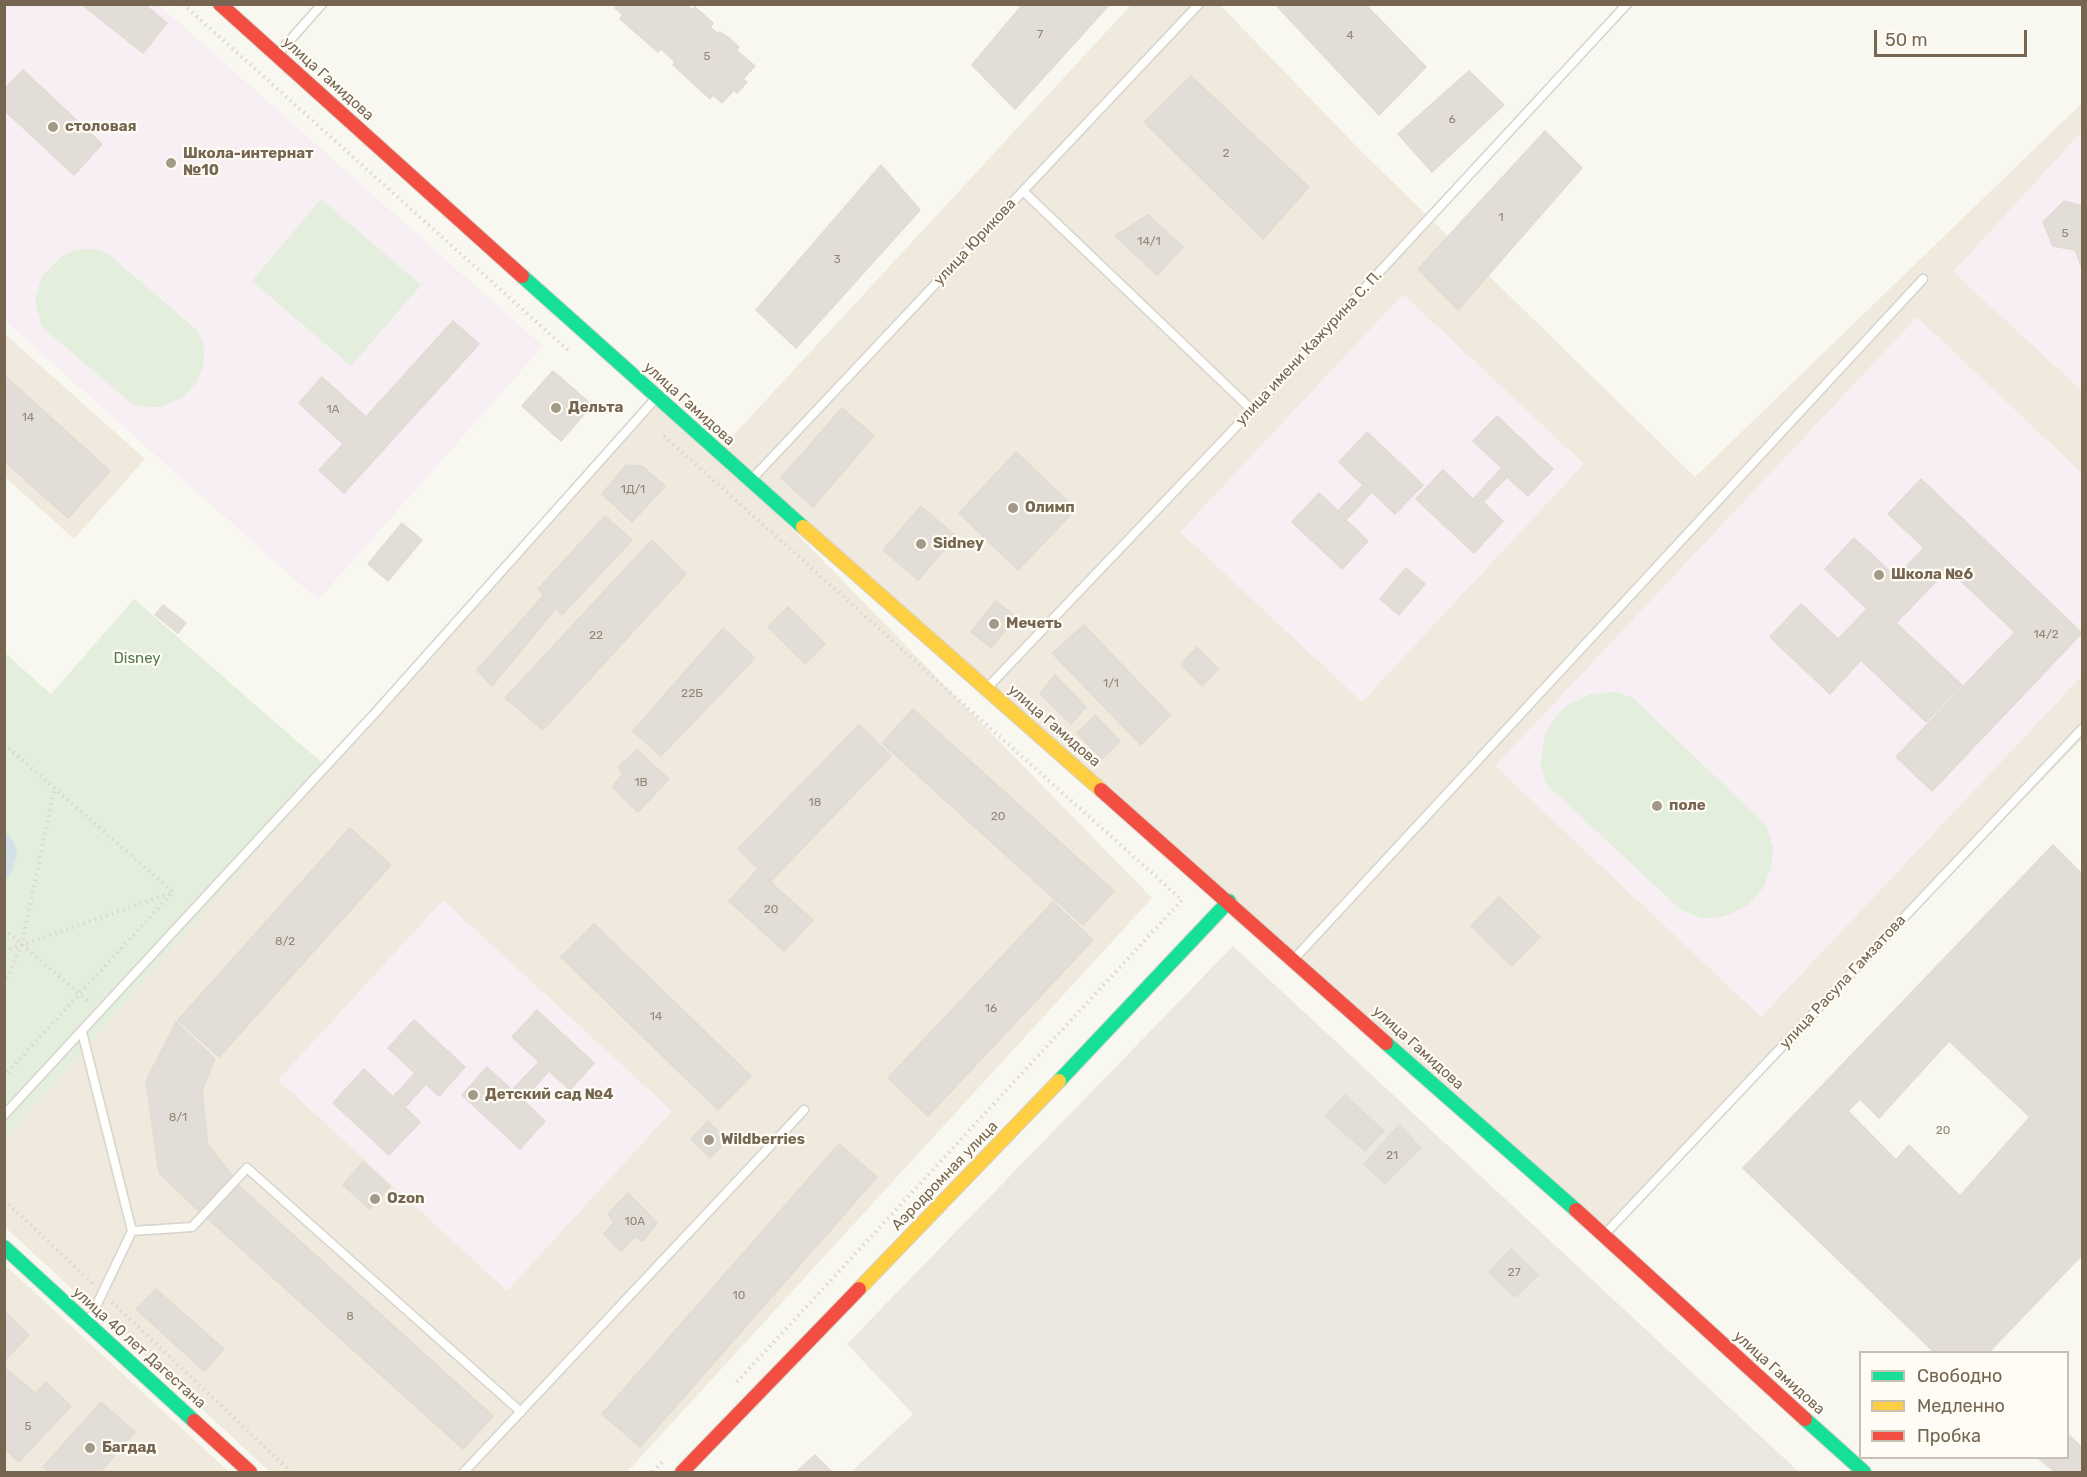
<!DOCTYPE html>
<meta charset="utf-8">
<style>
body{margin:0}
#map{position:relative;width:2087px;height:1477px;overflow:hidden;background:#f8f7f0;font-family:Rubik,sans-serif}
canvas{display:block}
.frame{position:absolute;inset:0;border:6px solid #766651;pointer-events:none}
.legend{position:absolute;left:1859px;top:1351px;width:210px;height:108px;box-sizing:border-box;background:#fefcf4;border:2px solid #c8c0b3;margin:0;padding:8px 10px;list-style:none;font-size:18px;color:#766651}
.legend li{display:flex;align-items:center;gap:12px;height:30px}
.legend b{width:30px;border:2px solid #c8c0b3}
.scale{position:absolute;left:1874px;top:30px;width:153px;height:27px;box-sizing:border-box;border:3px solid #766651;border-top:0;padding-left:8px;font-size:18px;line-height:21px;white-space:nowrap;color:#766651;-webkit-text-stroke:4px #fefcf4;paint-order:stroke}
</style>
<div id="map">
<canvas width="2087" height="1477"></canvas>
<div class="frame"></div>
<ul class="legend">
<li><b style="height:8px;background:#16e098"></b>Свободно</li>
<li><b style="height:8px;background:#ffcf43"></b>Медленно</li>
<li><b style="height:8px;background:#f24e42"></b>Пробка</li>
</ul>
<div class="scale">50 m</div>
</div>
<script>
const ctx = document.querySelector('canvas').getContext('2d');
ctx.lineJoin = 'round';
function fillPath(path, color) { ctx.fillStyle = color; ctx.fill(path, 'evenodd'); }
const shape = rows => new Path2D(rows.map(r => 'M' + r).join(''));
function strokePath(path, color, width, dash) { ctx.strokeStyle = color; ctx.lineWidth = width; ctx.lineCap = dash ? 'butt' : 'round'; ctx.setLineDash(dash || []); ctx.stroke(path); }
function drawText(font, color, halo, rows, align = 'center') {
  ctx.font = font + ' Rubik,sans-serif'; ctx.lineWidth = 4.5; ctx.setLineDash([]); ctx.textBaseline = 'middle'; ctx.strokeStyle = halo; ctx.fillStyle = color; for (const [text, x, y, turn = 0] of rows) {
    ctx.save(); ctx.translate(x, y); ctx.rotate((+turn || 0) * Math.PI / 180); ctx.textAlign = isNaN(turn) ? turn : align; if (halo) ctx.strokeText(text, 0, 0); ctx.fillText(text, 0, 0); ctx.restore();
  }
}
fillPath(shape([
 [1131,5,1220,5,1360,150,1695,477,2082,103,2082,739,1604,1235,719,454,1152,898,627,1472,270,1472,5,1227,4,1141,658,392,718,452],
 [5,334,145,459,74,539,5,477],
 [5,1265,229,1472,5,1472]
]), '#efeadd');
fillPath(shape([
 [1233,946,1799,1472,851,1472,913,1414,847,1344]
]), '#ebe8e1');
fillPath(shape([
 [158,4,543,346,318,600,5,321,5,5],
 [2082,131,2082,391,1953,272],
 [1403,294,1584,464,1362,702,1180,532],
 [1917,317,2082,473,2082,676,1761,1017,1495,766],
 [443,900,672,1111,507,1291,278,1080]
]), '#f7eff4');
fillPath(shape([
 [321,199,421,285,351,366,252,281],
 [92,249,107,253,198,331,205,349,203,366,196,383,183,397,162,407,145,407,132,404,42,327,35,300,42,276,62,256,75,250],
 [134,599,329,769,5,1140,5,653,51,694],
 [1617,692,1633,698,1766,825,1773,847,1771,868,1763,888,1747,906,1725,916,1714,918,1701,918,1681,910,1546,784,1541,766,1543,744,1546,732,1558,714,1568,705,1591,694]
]), '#e3efdc');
fillPath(shape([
 [4,830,13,841,17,853,12,872,5,881]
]), '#d3e1e8');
const building = shape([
 [81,4,144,4,167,23,143,53,81,4],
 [618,4,686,4,692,10,695,7,713,23,710,27,718,34,720,32,729,38,739,47,736,50,755,66,743,79,747,82,737,93,734,90,722,103,713,95,710,99,673,65,675,62,661,49,658,52,620,19,623,15,615,8,618,4],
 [1023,4,1110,4,1015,109,972,65,1023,4],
 [1275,4,1365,4,1426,67,1379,115,1275,4],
 [23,70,102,144,74,175,4,110,4,90,23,70],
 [1469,71,1504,105,1432,172,1398,134,1469,71],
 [1191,76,1309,187,1263,239,1144,122,1191,76],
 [1545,131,1582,168,1458,310,1418,269,1545,131],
 [881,165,920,210,796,348,756,310,881,165],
 [2064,201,2082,206,2082,268,2075,250,2053,246,2043,222,2064,201],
 [1148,215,1183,247,1157,275,1115,236,1148,215],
 [453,321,479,344,344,493,319,470,343,444,299,403,322,377,366,417,453,321],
 [553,371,592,405,561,441,522,406,553,371],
 [4,375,110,471,68,518,4,461,4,375],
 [842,408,874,436,813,507,781,478,842,408],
 [1497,416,1553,469,1528,496,1507,477,1483,502,1503,521,1474,553,1416,499,1443,470,1473,499,1502,468,1473,441,1497,416],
 [1367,432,1423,485,1395,514,1372,492,1346,520,1368,541,1342,569,1292,522,1319,493,1338,511,1363,485,1339,462,1367,432],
 [1016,452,1076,509,1018,570,959,513,1016,452],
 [626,465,642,466,665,486,632,522,602,494,626,465],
 [1921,479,2082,633,1932,791,1896,757,2015,632,1948,569,1896,623,1962,685,1926,722,1861,660,1830,694,1770,637,1801,604,1838,639,1867,609,1825,569,1854,538,1896,577,1924,548,1888,514,1921,479],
 [921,506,956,536,918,580,883,550,921,506],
 [605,516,632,540,562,615,556,608,492,686,477,670,544,595,538,589,605,516],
 [402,523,422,540,388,581,368,564,402,523],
 [652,540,686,574,543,730,505,698,652,540],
 [1406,568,1425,584,1399,615,1380,599,1406,568],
 [996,601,1016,617,991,648,971,632,996,601],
 [163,605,186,623,178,633,155,615,163,605],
 [788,607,825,644,805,664,768,627,788,607],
 [1084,625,1170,715,1141,745,1052,653,1084,625],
 [723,628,755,658,661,756,633,731,723,628],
 [1197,647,1218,669,1202,686,1181,664,1197,647],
 [1055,675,1086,707,1071,724,1040,694,1055,675],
 [913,709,1114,891,1083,925,882,743,913,709],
 [1095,715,1120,741,1102,759,1077,733,1095,715],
 [859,725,891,756,771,881,738,849,859,725],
 [637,750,669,779,638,812,612,787,623,774,618,767,637,750],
 [350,828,391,865,219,1057,178,1020,350,828],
 [2053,845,2082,874,2082,1255,1989,1352,1934,1352,1743,1168,2053,845],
 [757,870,813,920,784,951,729,901,757,870],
 [1499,897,1540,937,1512,966,1471,926,1499,897],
 [1053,902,1093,940,928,1116,888,1078,1053,902],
 [594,924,751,1076,718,1110,561,957,594,924],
 [537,1010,594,1063,570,1090,549,1071,523,1100,545,1121,520,1149,462,1095,487,1067,512,1090,539,1062,512,1037,537,1010],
 [414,1020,465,1067,439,1096,426,1084,405,1107,420,1122,389,1155,333,1103,364,1069,393,1097,415,1073,388,1048,414,1020],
 [176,1022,215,1059,202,1091,208,1145,233,1176,201,1213,159,1173,146,1081,176,1022],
 [1949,1041,2030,1117,1960,1196,1909,1145,1896,1160,1848,1111,1860,1099,1879,1118,1949,1041],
 [1345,1095,1384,1131,1365,1151,1325,1116,1345,1095],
 [708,1121,727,1140,710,1158,691,1139,708,1121],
 [1399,1125,1421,1148,1385,1184,1364,1164,1399,1125],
 [839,1144,877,1177,640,1447,602,1414,839,1144],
 [363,1162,390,1186,370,1209,343,1185,363,1162],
 [237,1184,493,1416,463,1449,207,1218,237,1184],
 [628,1193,657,1223,643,1241,634,1237,621,1252,604,1234,614,1222,608,1214,628,1193],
 [1511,1249,1538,1275,1515,1297,1489,1272,1511,1249],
 [156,1289,224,1349,204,1371,136,1309,156,1289],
 [4,1311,29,1335,4,1361,4,1311],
 [4,1367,35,1393,46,1382,71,1406,19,1462,4,1448,4,1367],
 [101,1402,135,1432,100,1472,49,1472,43,1467,101,1402],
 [2068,1434,2082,1448,2082,1472,2055,1472,2038,1458,2068,1458,2068,1434],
 [815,1455,832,1472,796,1472,815,1455]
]);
fillPath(building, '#e2ddd6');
strokePath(building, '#e1dcd3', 1.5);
const lane = shape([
 [277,55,322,4],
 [1023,191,1252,410],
 [751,480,1199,4],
 [987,688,1252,410,1627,4],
 [1294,959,1923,279],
 [82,1032,132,1231,88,1323],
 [4,1115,376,712,656,398],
 [132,1231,192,1227,247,1168,521,1412],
 [1604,1235,2082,729],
 [464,1472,804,1110]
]);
const fast = shape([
 [522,276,803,527],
 [1386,1043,1576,1210],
 [1059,1081,1229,901],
 [4,1247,194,1421],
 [1805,1419,1864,1472]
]);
const slow = shape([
 [803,527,1101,790],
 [859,1289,1059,1081]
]);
const jam = shape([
 [220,4,522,276],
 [1101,790,1386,1043],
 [1576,1210,1805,1419],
 [194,1421,250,1472],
 [682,1472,859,1289]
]);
strokePath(lane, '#d6d3cd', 11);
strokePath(fast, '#d7d4cd', 16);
strokePath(slow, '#d7d4cd', 16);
strokePath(jam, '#d7d4cd', 16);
strokePath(shape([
 [183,4,571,353],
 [664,436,1182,900,735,1384],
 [4,744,173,892,4,1076],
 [4,929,90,1003],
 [4,951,171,893],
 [4,984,22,944,54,790],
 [4,1200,93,1284],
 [112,1302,291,1472],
 [653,1472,662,1462]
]), '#dad7d1', 4, [1.5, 4.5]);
strokePath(lane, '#fefefd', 8);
strokePath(fast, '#16e098', 14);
strokePath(slow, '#ffcf43', 14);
strokePath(jam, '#f24e42', 14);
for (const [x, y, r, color] of [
 [53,127,6,"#a49989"],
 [171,163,6,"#a49989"],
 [556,408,6,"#a49989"],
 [1013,508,6,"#a49989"],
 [921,544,6,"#a49989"],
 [1879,575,6,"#a49989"],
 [994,624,6,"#a49989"],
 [1657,806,6,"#a49989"],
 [473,1095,6,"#a49989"],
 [709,1140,6,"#a49989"],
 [375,1199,6,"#a49989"],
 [90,1448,6,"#a49989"]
]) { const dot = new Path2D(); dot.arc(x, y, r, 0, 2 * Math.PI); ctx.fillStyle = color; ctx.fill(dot); strokePath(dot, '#fefcf4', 2); }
drawText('12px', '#938674', null, [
 ["7",1040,35],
 ["4",1350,36],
 ["5",707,57],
 ["6",1452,120],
 ["2",1226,154],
 ["1",1501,218],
 ["5",2065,234],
 ["14/1",1149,242],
 ["3",837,260],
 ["1А",333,410],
 ["14",28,418],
 ["1Д/1",633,490],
 ["14/2",2046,635],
 ["22",596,636],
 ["1/1",1111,684],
 ["22Б",692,694],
 ["1В",641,783],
 ["18",815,803],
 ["20",998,817],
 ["20",771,910],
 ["8/2",285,942],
 ["16",991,1009],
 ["14",656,1017],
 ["8/1",178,1118],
 ["20",1943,1131],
 ["21",1392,1156],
 ["10А",635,1222],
 ["27",1514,1273],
 ["10",739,1296],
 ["8",350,1317],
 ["5",28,1427]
]);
drawText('15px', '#766651', '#fefcf4', [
 ["улица Гамидова",328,79,42],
 ["улица Юрикова",975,242,-47],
 ["улица имени Кажурина С. П.",1309,348,-47],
 ["улица Гамидова",689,404,42],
 ["улица Гамидова",1054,726,41],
 ["улица Расула Гамзатова",1843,982,-47],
 ["улица Гамидова",1418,1048,42],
 ["Аэродромная улица",945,1176,-46],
 ["улица 40 лет Дагестана",139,1348,42],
 ["улица Гамидова",1779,1373,42]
]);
drawText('bold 15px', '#766651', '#fefcf4', [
 ["столовая",65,127],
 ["Школа-интернат",183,154],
 ["№10",183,171],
 ["Дельта",568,408],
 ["Олимп",1025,508],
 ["Sidney",933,544],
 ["Школа №6",1891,575],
 ["Мечеть",1006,624],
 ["поле",1669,806],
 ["Детский сад №4",485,1095],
 ["Wildberries",721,1140],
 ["Ozon",387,1199],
 ["Багдад",102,1448]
], 'left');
drawText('15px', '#4e7a4a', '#fefcf4', [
 ["Disney",137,659]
]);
</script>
